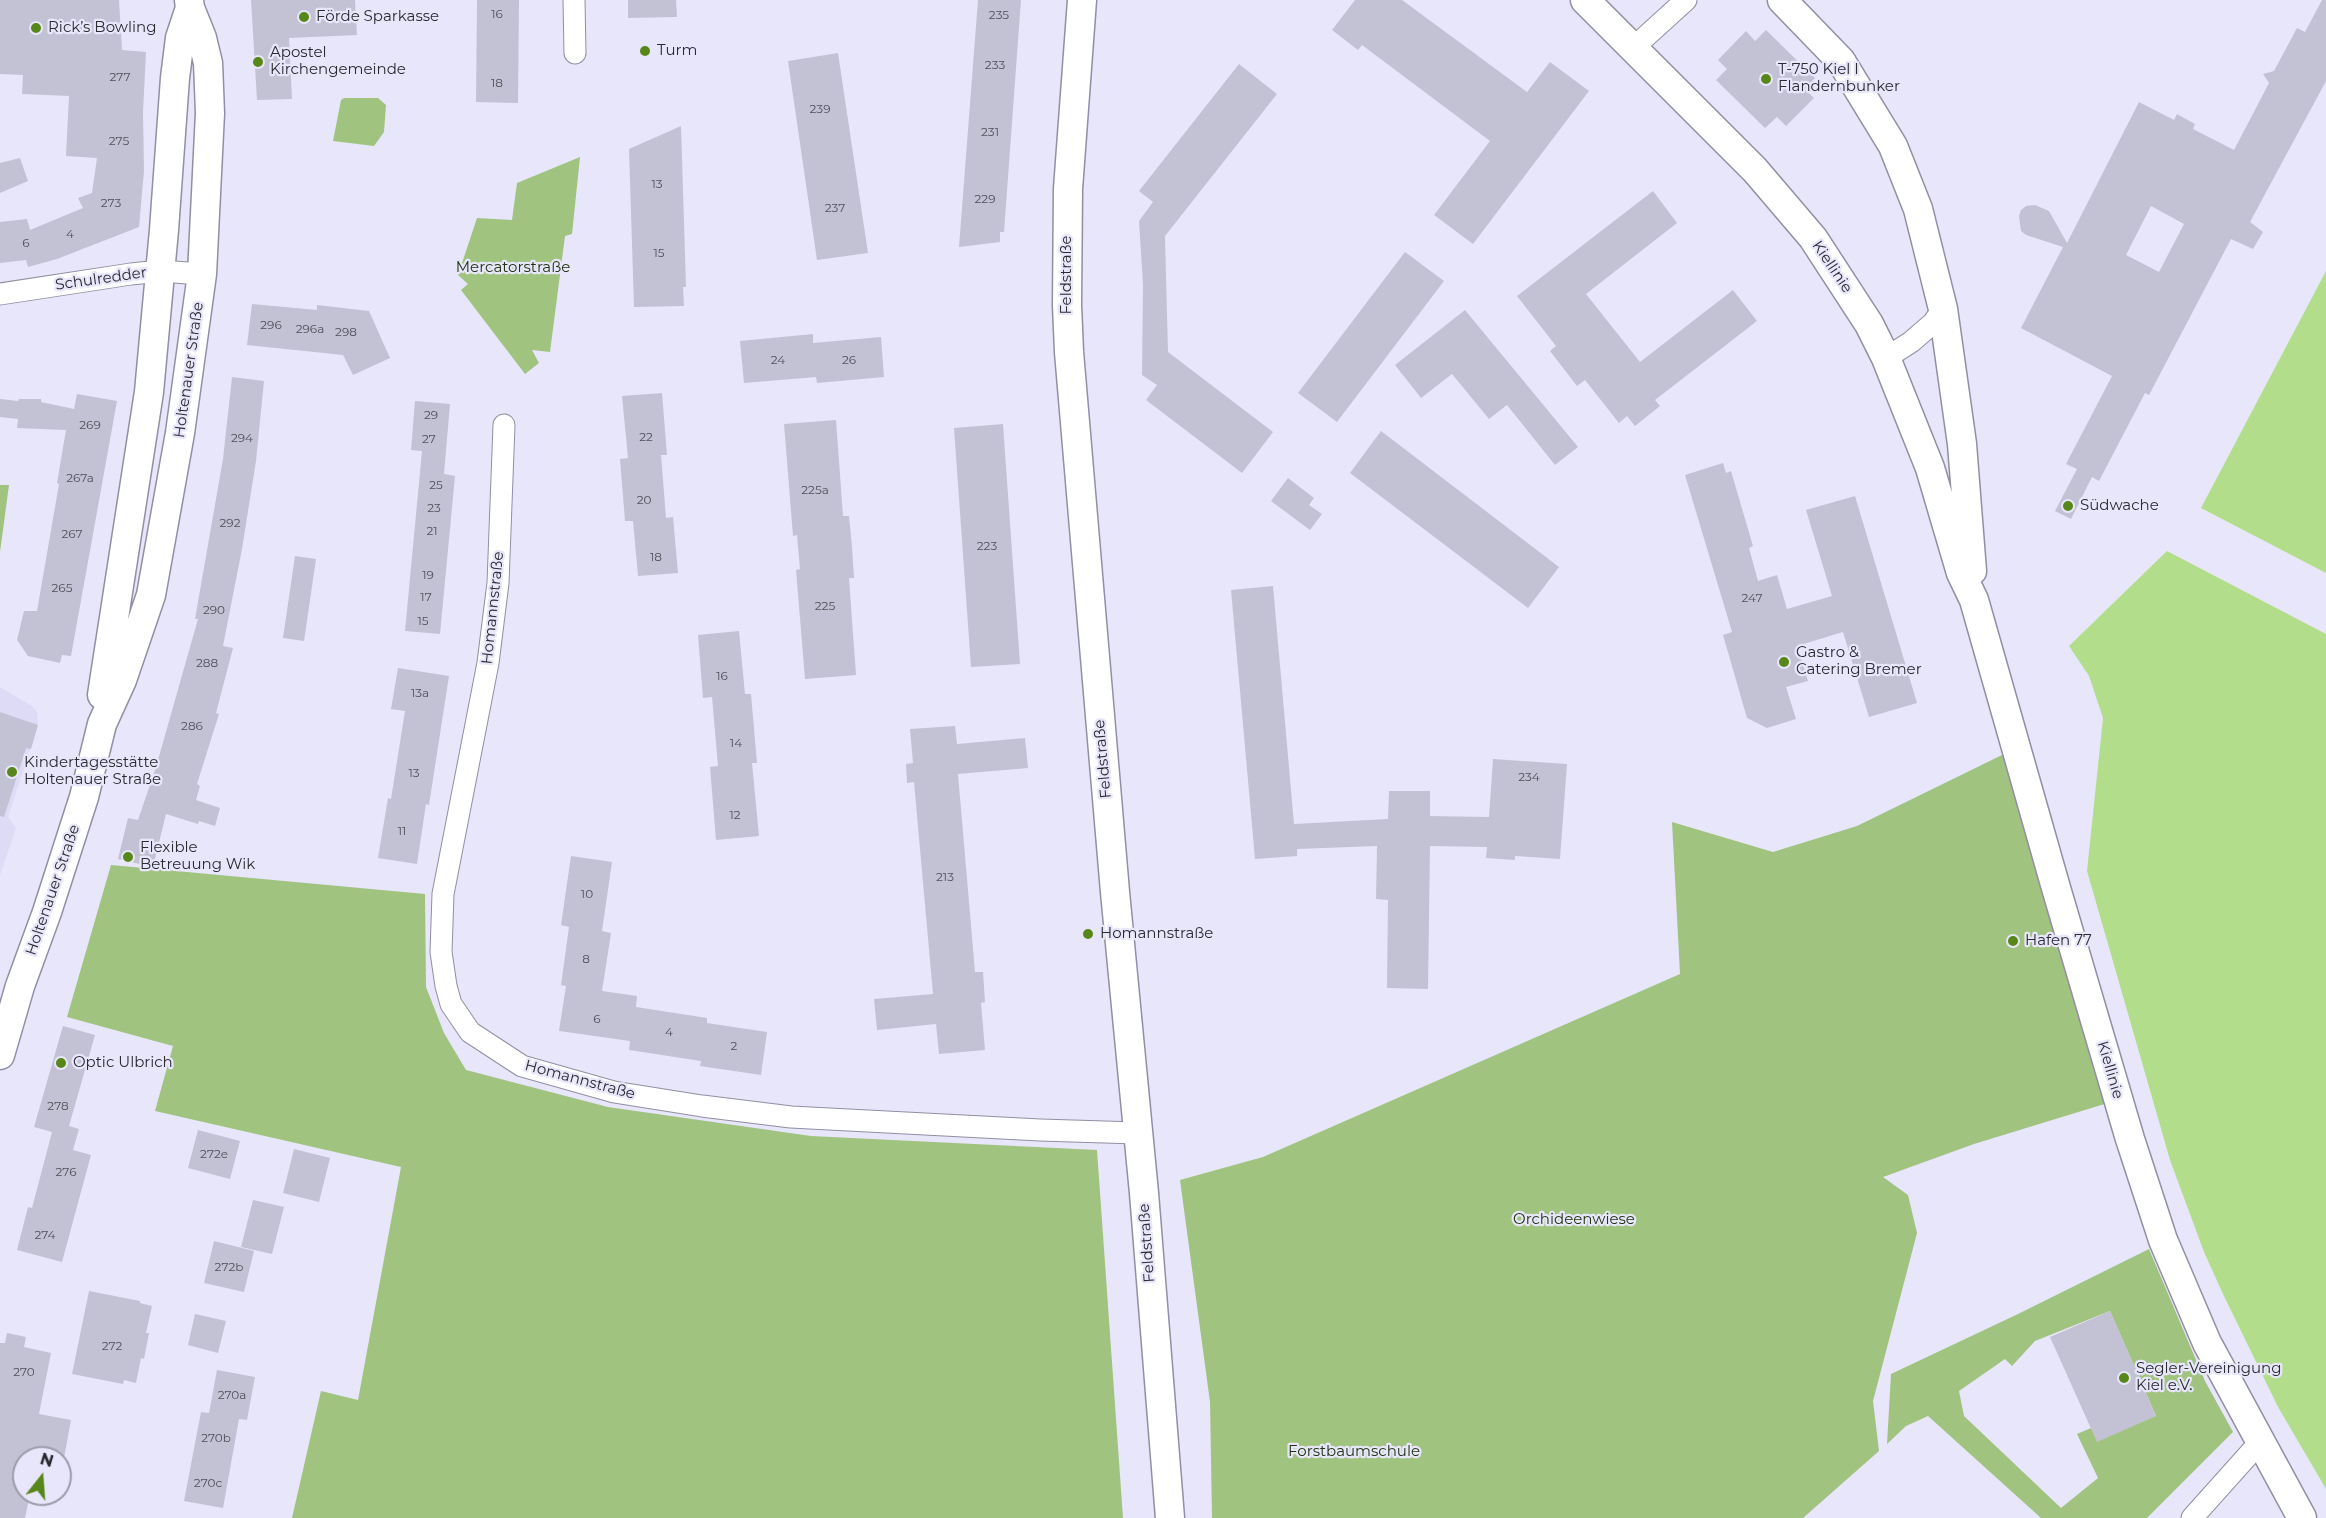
<!DOCTYPE html>
<meta charset="utf-8">
<style>
body{margin:0}
#map{position:relative;width:2326px;height:1518px;overflow:hidden;background:#e8e6fa;font-family:Montserrat,sans-serif}
canvas{display:block}
.north{position:absolute;left:12px;top:1446px;width:60px;height:60px;box-sizing:border-box;background:#e8e6fa;border:2px solid #9c9baa;border-radius:50%;rotate:17deg;font-size:16px;font-weight:700;line-height:24px;text-align:center;color:#2a2a31}
.north::after{content:'';display:block;margin:auto;width:21px;height:27px;background:#578719;clip-path:polygon(50% 0,100% 100%,50% 72%,0 100%)}
</style>
<div id="map">
<canvas width="2326" height="1518"></canvas>
<div class="north">N</div>
</div>
<script>
const ctx = document.querySelector('canvas').getContext('2d');
ctx.lineJoin = 'round';
function fillPath(path, color) { ctx.fillStyle = color; ctx.fill(path, 'evenodd'); }
const shape = rows => new Path2D(rows.map(r => 'M' + r).join(''));
function strokePath(path, color, width, dash) { ctx.strokeStyle = color; ctx.lineWidth = width; ctx.lineCap = dash ? 'butt' : 'round'; ctx.setLineDash(dash || []); ctx.stroke(path); }
function drawText(font, color, halo, rows, align = 'center') {
  ctx.font = font + ' Montserrat,sans-serif'; ctx.lineWidth = 4.5; ctx.setLineDash([]); ctx.textBaseline = 'middle'; ctx.strokeStyle = halo; ctx.fillStyle = color; for (const [text, x, y, turn = 0] of rows) {
    ctx.save(); ctx.translate(x, y); ctx.rotate((+turn || 0) * Math.PI / 180); ctx.textAlign = isNaN(turn) ? turn : align; if (halo) ctx.strokeText(text, 0, 0); ctx.fillText(text, 0, 0); ctx.restore();
  }
}
fillPath(shape([
 [0,687,32,706,37,712,38,725,8,817,16,828,0,875]
]), '#dddbf6');
fillPath(shape([
 [344,98,378,98,386,105,384,132,374,146,333,141,341,100],
 [580,157,572,234,565,236,550,352,532,350,539,363,525,374,461,290,468,284,458,275,477,218,512,220,517,183],
 [0,485,9,485,0,552],
 [2004,754,2111,1102,1974,1144,1883,1177,1908,1195,1917,1233,1873,1401,1879,1451,1803,1518,1212,1518,1210,1402,1180,1180,1263,1157,1680,974,1672,822,1773,852,1857,826],
 [111,865,425,894,426,987,444,1033,466,1070,608,1107,811,1136,1097,1150,1123,1518,292,1518,321,1391,358,1400,401,1167,155,1111,173,1046,67,1017],
 [2149,1249,2205,1381,2233,1432,2147,1518,2041,1518,1928,1416,1906,1426,1887,1444,1891,1374,2018,1314],
 [2110,1311,2156,1416,2091,1428,2077,1434,2098,1478,2061,1508,1964,1416,1959,1391,2005,1359,2012,1366,2035,1341]
]), '#a0c380');
fillPath(shape([
 [2326,271,2326,573,2201,508],
 [2167,551,2326,634,2326,1489,2278,1407,2223,1294,2204,1252,2170,1160,2087,871,2103,718,2089,676,2069,646]
]), '#b2de8b');
fillPath(shape([
 [0,0,119,0,122,50,146,52,143,112,144,171,139,227,57,259,28,267,26,260,0,263,0,222,27,219,30,230,83,208,78,198,92,193,97,158,66,156,69,96,22,94,23,75,0,74],
 [251,0,355,0,357,35,289,38,292,99,257,100],
 [477,0,519,0,518,103,476,102],
 [628,0,676,0,677,17,628,18],
 [978,0,1021,0,1004,232,1000,232,1000,242,959,247],
 [1355,0,1402,0,1527,92,1550,62,1589,91,1473,244,1434,215,1490,141,1362,45,1358,50,1332,30],
 [2322,0,2326,0,2326,81,2250,222,2263,232,2253,249,2231,239,2149,395,2145,393,2099,481,2092,477,2071,519,2055,511,2077,469,2066,464,2112,376,2021,328,2063,247,2026,235,2021,231,2019,216,2021,210,2026,206,2035,205,2049,211,2067,243,2139,102,2174,120,2177,114,2195,124,2193,129,2234,150,2269,83,2263,74,2274,71,2297,28,2305,32],
 [2151,206,2184,224,2159,272,2126,255],
 [1766,30,1815,78,1805,89,1814,98,1786,126,1777,117,1765,128,1716,80,1727,69,1718,60,1746,31,1755,41],
 [838,53,868,253,817,260,788,61],
 [1239,64,1277,94,1165,236,1168,352,1273,432,1242,473,1146,400,1157,385,1142,375,1143,285,1139,221,1153,202,1139,191],
 [681,126,686,287,683,287,684,306,634,307,629,149],
 [20,158,28,181,0,193,0,163],
 [1653,191,1677,223,1586,294,1640,362,1733,290,1757,321,1655,400,1660,406,1635,426,1627,416,1619,423,1585,380,1577,386,1550,351,1556,346,1517,296],
 [1405,252,1444,281,1337,422,1298,393],
 [252,304,317,310,317,305,369,311,390,358,353,375,343,355,247,345],
 [1465,310,1578,447,1555,465,1507,405,1489,419,1452,374,1421,398,1395,365],
 [813,334,813,343,881,337,884,377,817,383,816,377,744,383,740,341],
 [232,377,264,381,256,461,242,549,223,646,233,648,216,713,219,714,197,784,200,786,196,800,220,808,215,826,199,821,198,824,166,814,153,867,118,859,128,818,138,820,156,767,198,619,195,619,223,459],
 [662,393,667,455,661,455,666,518,673,517,678,573,638,576,633,521,625,521,620,459,628,458,622,396],
 [77,394,117,401,71,656,62,655,60,663,28,656,17,640,24,611,37,611,59,484,57,483,66,430,17,428,18,419,0,417,0,399,18,401,19,399,41,399,41,402,74,409],
 [415,401,450,404,444,474,455,476,440,634,405,631,422,451,411,450],
 [836,420,843,516,849,516,852,547,854,578,849,578,856,675,805,679,796,570,800,569,797,535,793,536,784,424],
 [1003,424,1020,664,971,667,954,428],
 [1381,431,1559,567,1528,608,1350,473],
 [1723,463,1726,473,1731,471,1753,546,1749,548,1758,581,1777,575,1787,609,1832,596,1806,510,1855,496,1917,703,1869,717,1843,632,1797,646,1808,681,1786,687,1796,719,1767,728,1747,718,1723,635,1732,632,1685,475],
 [1288,478,1314,498,1309,505,1322,514,1310,530,1271,501],
 [295,556,316,559,304,641,283,638],
 [1273,586,1294,824,1388,819,1389,791,1430,791,1430,816,1489,817,1493,759,1567,764,1560,859,1515,856,1515,860,1486,858,1487,847,1430,846,1428,989,1387,988,1388,900,1376,899,1377,846,1297,849,1297,856,1255,859,1231,590],
 [739,631,745,694,751,694,757,763,752,763,759,836,716,840,710,767,718,766,712,697,703,698,698,635],
 [398,668,449,676,429,805,426,804,417,864,378,858,388,798,391,799,405,711,391,709],
 [0,712,38,725,31,749,26,748,4,817,0,816],
 [955,726,957,744,1025,738,1028,768,958,774,975,972,983,972,985,1002,981,1003,985,1050,939,1054,936,1024,877,1030,874,999,933,994,914,782,907,783,906,764,913,763,910,729],
 [571,856,612,862,602,931,611,933,602,991,637,996,636,1007,707,1018,707,1023,767,1032,761,1075,700,1066,701,1061,629,1050,630,1041,559,1031,566,986,561,985,569,927,561,925],
 [63,1026,95,1035,69,1126,79,1129,73,1150,91,1155,62,1262,17,1250,28,1207,32,1208,52,1132,34,1127],
 [198,1130,240,1141,230,1179,188,1168],
 [294,1149,330,1158,319,1202,283,1193],
 [253,1200,284,1207,272,1254,241,1247],
 [214,1241,254,1251,244,1292,204,1283],
 [89,1291,140,1301,140,1303,152,1306,146,1333,149,1333,144,1359,141,1358,136,1383,124,1380,123,1384,72,1374],
 [2110,1311,2156,1416,2097,1442,2050,1337],
 [195,1314,226,1321,218,1353,188,1345],
 [7,1333,26,1337,24,1347,51,1353,39,1414,71,1420,64,1458,24,1458,24,1494,30,1494,25,1518,0,1518,0,1343,5,1343],
 [217,1370,255,1377,247,1420,239,1419,223,1508,184,1501,201,1412,209,1413]
]), '#c3c2d5');
const street = shape([
 [574,0,575,53],
 [1632,49,1686,0],
 [0,294,131,274,160,271,202,274],
 [1886,358,1911,342,1933,323,1943,309],
 [504,425,498,583,488,663,443,894,441,952,446,986,451,1004,470,1032,522,1066,614,1092,702,1106,791,1117,1040,1130,1137,1133],
 [2192,1518,2260,1442]
]);
const secondary = shape([
 [1082,0,1068,189,1067,305,1069,352,1115,892,1144,1193,1170,1518],
 [1585,0,1755,170,1813,238,1869,324,1886,358,1930,468,1961,573,1974,600,2056,888,2130,1139,2163,1240,2207,1343,2302,1518],
 [1782,0,1841,61,1893,146,1918,209,1943,309,1962,444,1972,571],
 [102,695,149,392,164,230,175,78,180,38,190,8],
 [0,1055,20,986,47,912,84,797,102,724,122,680,151,595,180,433,202,274,210,113,208,63,202,38,190,8,189,0]
]);
strokePath(street, '#918fa2', 23);
strokePath(secondary, '#918fa2', 31);
strokePath(street, '#fff', 21);
strokePath(secondary, '#fff', 28);
for (const [x, y, r, color] of [
 [304,17,6,"#578719"],
 [36,28,6,"#578719"],
 [645,51,6,"#578719"],
 [258,62,6,"#578719"],
 [1766,79,6,"#578719"],
 [2068,506,6,"#578719"],
 [1784,662,6,"#578719"],
 [12,772,6,"#578719"],
 [128,857,6,"#578719"],
 [1088,934,6,"#578719"],
 [2013,941,6,"#578719"],
 [61,1063,6,"#578719"],
 [2124,1378,6,"#578719"]
]) { const dot = new Path2D(); dot.arc(x, y, r, 0, 2 * Math.PI); ctx.fillStyle = color; ctx.fill(dot); strokePath(dot, '#e8e6fa', 2); }
drawText('12px', '#50505a', null, [
 ["16",497,14],
 ["235",999,15],
 ["233",995,65],
 ["277",120,77],
 ["18",497,83],
 ["239",820,109],
 ["231",990,132],
 ["275",119,141],
 ["13",657,184],
 ["229",985,199],
 ["273",111,203],
 ["237",835,208],
 ["4",70,234],
 ["6",26,243],
 ["15",659,253],
 ["296",271,325],
 ["296a",310,329],
 ["298",346,332],
 ["24",778,360],
 ["26",849,360],
 ["29",431,415],
 ["269",90,425],
 ["22",646,437],
 ["294",242,438],
 ["27",429,439],
 ["267a",80,478],
 ["25",436,485],
 ["225a",815,490],
 ["20",644,500],
 ["23",434,508],
 ["292",230,523],
 ["21",432,531],
 ["267",72,534],
 ["223",987,546],
 ["18",656,557],
 ["19",428,575],
 ["265",62,588],
 ["17",426,597],
 ["247",1752,598],
 ["225",825,606],
 ["290",214,610],
 ["15",423,621],
 ["288",207,663],
 ["16",722,676],
 ["13a",420,693],
 ["286",192,726],
 ["14",736,743],
 ["13",414,773],
 ["234",1529,777],
 ["12",735,815],
 ["11",402,831],
 ["213",945,877],
 ["10",587,894],
 ["8",586,959],
 ["6",597,1019],
 ["4",669,1032],
 ["2",734,1046],
 ["278",58,1106],
 ["272e",214,1154],
 ["276",66,1172],
 ["274",45,1235],
 ["272b",229,1267],
 ["272",112,1346],
 ["270",24,1372],
 ["270a",232,1395],
 ["270b",216,1438],
 ["270c",208,1483]
]);
drawText('15px', '#2a2a31', '#e8e6fa', [
 ["Förde Sparkasse",316,17],
 ["Rick’s Bowling",48,28],
 ["Turm",657,51],
 ["Apostel",270,53],
 ["Kirchengemeinde",270,70],
 ["T-750 Kiel I",1778,70],
 ["Flandernbunker",1778,87],
 ["Südwache",2080,506],
 ["Gastro &",1796,653],
 ["Catering Bremer",1796,670],
 ["Kindertagesstätte",24,763],
 ["Holtenauer Straße",24,780],
 ["Flexible",140,848],
 ["Betreuung Wik",140,865],
 ["Homannstraße",1100,934],
 ["Hafen 77",2025,941],
 ["Optic Ulbrich",73,1063],
 ["Segler-Vereinigung",2136,1369],
 ["Kiel e.V.",2136,1386]
], 'left');
drawText('15px', '#2a2a31', '#e8e6fa', [
 ["Kiellinie",1832,267,56],
 ["Feldstraße",1067,275,-90],
 ["Schulredder",101,279,-8],
 ["Holtenauer Straße",189,370,-82],
 ["Homannstraße",493,608,-84],
 ["Feldstraße",1103,759,-95],
 ["Holtenauer Straße",53,890,-71],
 ["Kiellinie",2110,1070,74],
 ["Homannstraße",580,1080,15],
 ["Feldstraße",1147,1243,-94]
]);
drawText('15px', '#231', '#e8e6fa', [
 ["Mercatorstraße",513,268],
 ["Orchideenwiese",1574,1220],
 ["Forstbaumschule",1354,1452]
]);
</script>
